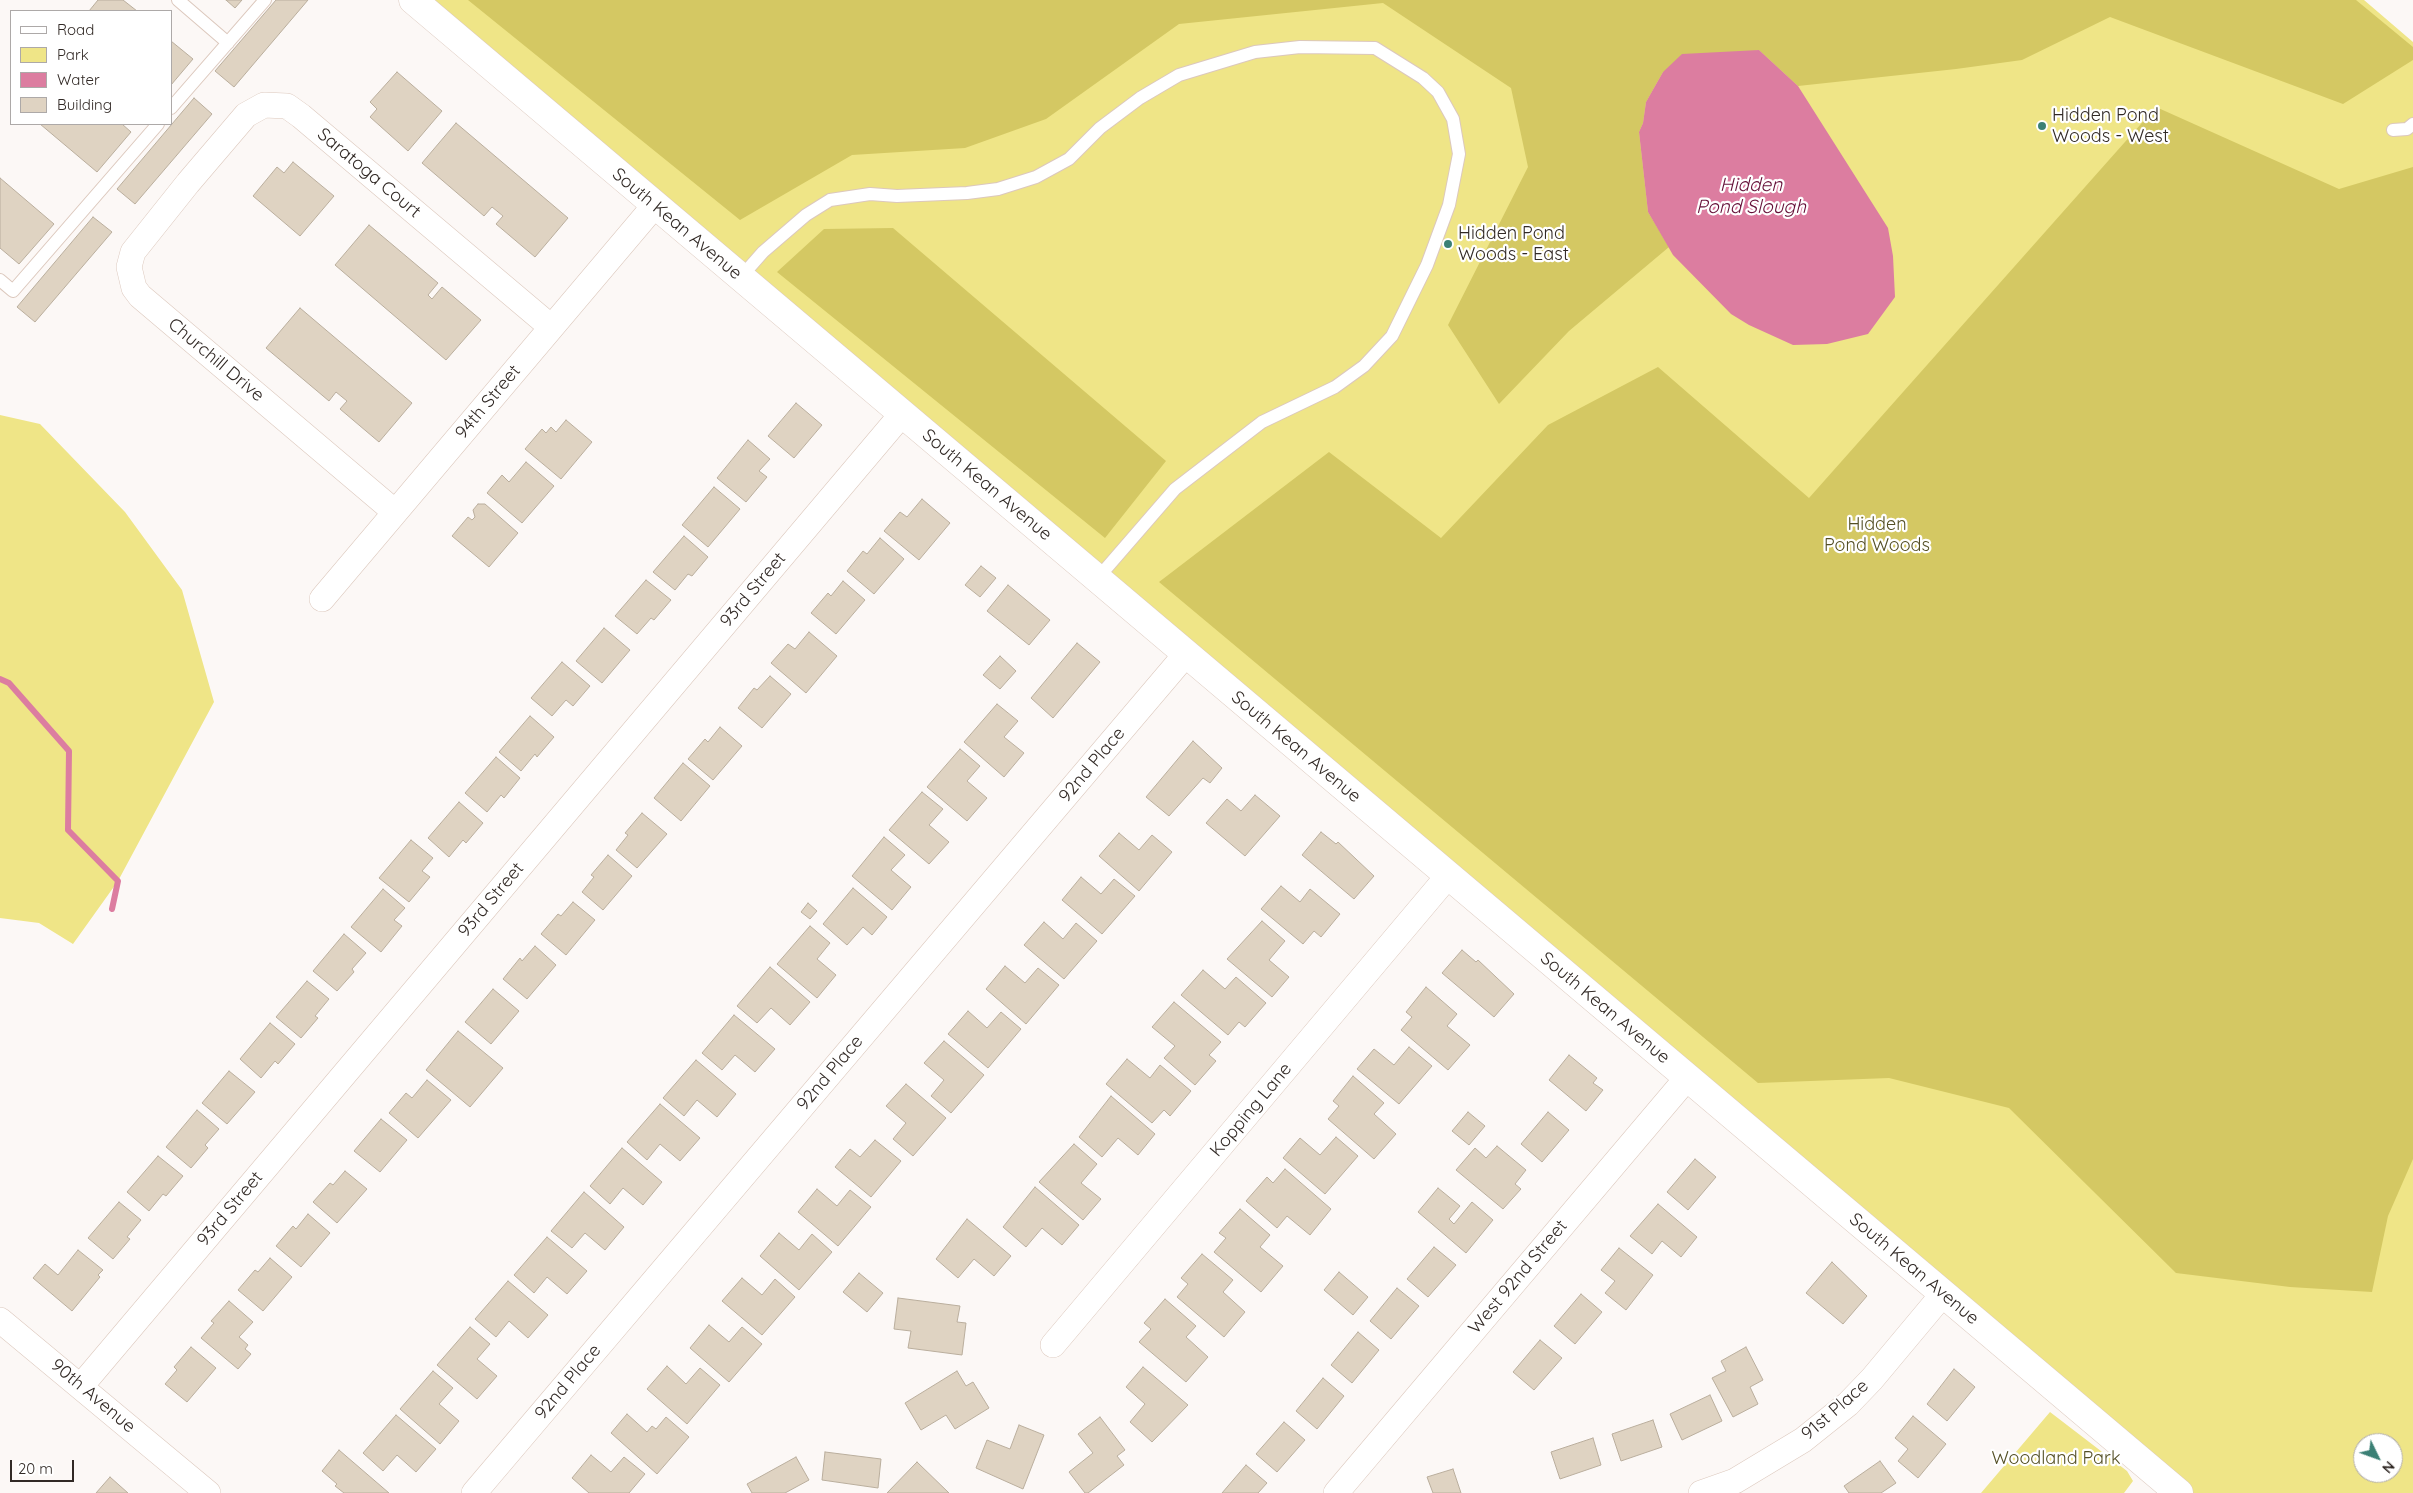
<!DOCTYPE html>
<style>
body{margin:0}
#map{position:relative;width:2413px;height:1493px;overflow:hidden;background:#fcf8f6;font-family:Quicksand,sans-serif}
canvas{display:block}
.legend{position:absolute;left:10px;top:10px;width:162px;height:115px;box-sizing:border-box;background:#fff;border:1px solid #ada9a8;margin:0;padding:6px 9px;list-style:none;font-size:15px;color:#312925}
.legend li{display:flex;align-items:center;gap:10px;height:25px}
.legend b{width:25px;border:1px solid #ada9a8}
.north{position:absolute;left:2353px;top:1433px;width:50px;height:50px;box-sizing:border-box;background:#fff;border:1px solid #ada9a8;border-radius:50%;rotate:132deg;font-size:14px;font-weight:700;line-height:20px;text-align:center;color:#312925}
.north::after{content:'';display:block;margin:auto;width:18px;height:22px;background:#3b8075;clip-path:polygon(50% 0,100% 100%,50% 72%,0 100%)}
.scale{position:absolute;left:10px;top:1460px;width:64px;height:22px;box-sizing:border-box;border:2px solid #312925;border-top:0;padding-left:6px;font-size:15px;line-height:18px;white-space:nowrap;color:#312925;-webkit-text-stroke:4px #fff;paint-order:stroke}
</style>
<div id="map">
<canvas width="2413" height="1493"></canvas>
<ul class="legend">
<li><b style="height:6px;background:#fff"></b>Road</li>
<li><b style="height:14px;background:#efe587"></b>Park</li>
<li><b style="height:14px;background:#dc7da0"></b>Water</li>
<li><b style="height:14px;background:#dfd3c2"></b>Building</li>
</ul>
<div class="north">N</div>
<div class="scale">20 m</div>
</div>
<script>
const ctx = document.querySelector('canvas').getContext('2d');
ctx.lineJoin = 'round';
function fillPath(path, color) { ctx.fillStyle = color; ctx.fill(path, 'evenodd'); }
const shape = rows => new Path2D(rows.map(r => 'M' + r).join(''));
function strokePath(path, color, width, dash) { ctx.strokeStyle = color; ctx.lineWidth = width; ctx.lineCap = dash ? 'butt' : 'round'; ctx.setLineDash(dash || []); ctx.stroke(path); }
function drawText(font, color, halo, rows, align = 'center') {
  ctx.font = font + ' Quicksand,sans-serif'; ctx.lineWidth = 4.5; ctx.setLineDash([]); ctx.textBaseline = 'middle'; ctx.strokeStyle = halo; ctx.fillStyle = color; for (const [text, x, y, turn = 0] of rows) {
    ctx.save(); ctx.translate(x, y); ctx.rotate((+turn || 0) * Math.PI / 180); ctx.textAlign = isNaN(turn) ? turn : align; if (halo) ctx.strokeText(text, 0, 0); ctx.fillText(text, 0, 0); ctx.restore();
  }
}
fillPath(shape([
 [409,0,2364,0,2413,42,2413,1493,2183,1493],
 [2363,1443,2393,1443,2393,1473,2363,1473],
 [0,415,40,424,125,512,182,590,214,702,118,881,73,944,39,923,0,918],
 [2050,1412,2127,1471,2133,1481,2124,1493,1981,1493]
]), '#efe587');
fillPath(shape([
 [468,0,2356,0,2413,47,2413,60,2343,104,2110,17,2022,60,1956,69,1798,86,1759,50,1663,72,1646,102,1643,123,1639,132,1648,212,1669,247,1569,331,1499,404,1448,325,1528,167,1511,88,1383,3,1179,24,1046,119,965,148,852,155,740,220],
 [2156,107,2339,189,2413,167,2413,1159,2388,1216,2372,1292,2290,1287,2176,1273,2009,1108,1889,1078,1758,1083,1159,582,1329,452,1441,538,1548,425,1658,367,1809,498],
 [893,228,1166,461,1105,538,777,272,824,229]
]), '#d4c863');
fillPath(shape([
 [1759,50,1798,86,1888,228,1893,256,1895,297,1868,334,1827,344,1793,345,1749,325,1731,314,1673,255,1648,212,1639,132,1643,123,1646,102,1663,72,1682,54]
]), '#dc7da0');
strokePath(shape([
 [0,679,9,683,69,751,68,830,118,881,112,909]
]), '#dc7da0', 6);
const building = shape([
 [98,0,123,0,137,11,89,11,98,0],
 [226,0,242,0,235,8,226,0],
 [276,0,308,0,234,87,215,71,276,0],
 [171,41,193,59,171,85,171,41],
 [397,72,442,111,408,151,370,117,377,109,370,102,397,72],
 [194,98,212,114,135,204,117,189,194,98],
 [456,123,568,218,535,257,496,224,503,216,492,207,484,216,422,163,456,123],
 [40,124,122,124,131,132,97,172,40,124],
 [293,162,334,196,300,236,253,196,277,167,284,173,293,162],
 [0,178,54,224,19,264,0,248,0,178],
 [93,217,112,232,35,322,17,307,93,217],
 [369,225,438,283,428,295,432,299,442,287,481,320,446,360,335,265,369,225],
 [300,308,412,403,379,442,340,409,347,401,336,392,329,401,266,348,300,308],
 [796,403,822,425,794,458,768,436,796,403],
 [566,420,592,442,561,479,525,449,542,429,546,433,551,427,556,432,566,420],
 [748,440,770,459,759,471,767,477,746,502,717,478,748,440],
 [526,462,554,486,522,523,487,493,502,475,509,482,526,462],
 [714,487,740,509,708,547,682,525,714,487],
 [922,499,950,523,919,560,884,531,900,512,907,517,922,499],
 [478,504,485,504,518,533,489,567,452,536,468,517,472,520,475,517,473,510,478,504],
 [684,536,708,557,692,576,688,574,675,590,653,572,684,536],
 [880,538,904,559,874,594,847,571,863,551,867,554,880,538],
 [981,566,996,578,980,597,965,585,981,566],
 [646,580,671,600,654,620,651,618,637,634,615,616,646,580],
 [843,581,865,600,836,634,811,613,828,593,831,596,843,581],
 [1008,585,1050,620,1029,645,987,611,1008,585],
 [604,628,630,650,602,683,576,661,604,628],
 [809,632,837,656,806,693,771,663,788,644,795,649,809,632],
 [1077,643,1100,662,1053,718,1031,698,1077,643],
 [1000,656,1016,671,1000,689,983,675,1000,656],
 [562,662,590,686,573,706,566,700,552,716,531,698,562,662],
 [770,676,791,694,762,728,738,708,754,688,757,690,770,676],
 [997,704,1018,721,1004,737,1024,753,1004,777,964,742,997,704],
 [530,716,554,737,537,757,535,754,521,771,499,752,530,716],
 [720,727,742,746,713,780,688,759,705,739,708,742,720,727],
 [1193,741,1222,768,1210,783,1203,778,1169,816,1146,797,1193,741],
 [960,749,980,766,967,781,987,798,967,821,927,787,960,749],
 [496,757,520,778,504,798,501,795,487,812,465,793,496,757],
 [683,763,710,786,681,821,654,798,683,763],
 [922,792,943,809,929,825,949,842,929,864,889,830,922,792],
 [1255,795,1280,816,1245,856,1206,823,1227,799,1241,811,1255,795],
 [459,802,483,823,466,843,463,840,449,857,428,838,459,802],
 [642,813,667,834,637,868,616,850,628,835,625,833,642,813],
 [1321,832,1336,844,1338,842,1374,876,1354,899,1302,855,1321,832],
 [1119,833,1139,850,1152,835,1172,852,1139,891,1099,856,1119,833],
 [884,837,905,855,891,870,911,887,892,910,852,876,884,837],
 [411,840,433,858,422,871,430,877,409,902,379,878,411,840],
 [608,855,632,876,603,910,582,892,594,877,591,875,608,855],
 [1081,877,1101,894,1114,879,1135,896,1102,934,1062,900,1081,877],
 [1281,886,1300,902,1310,889,1340,914,1321,937,1314,931,1303,944,1261,909,1281,886],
 [853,888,887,917,872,935,863,927,847,945,823,924,853,888],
 [383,889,405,908,394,920,402,926,381,952,351,927,383,889],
 [573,902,595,920,566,955,541,934,558,914,561,916,573,902],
 [808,903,817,911,810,919,801,912,808,903],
 [1262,921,1285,941,1269,960,1289,977,1272,997,1227,959,1262,921],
 [1044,922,1063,939,1076,923,1097,941,1064,979,1024,945,1044,922],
 [810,926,830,943,817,959,836,975,817,998,777,964,810,926],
 [344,934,366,953,352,969,354,972,337,991,313,971,344,934],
 [535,946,556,965,527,999,503,979,520,958,522,961,535,946],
 [1462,950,1476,962,1478,960,1514,994,1494,1017,1442,973,1462,950],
 [1005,966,1025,983,1038,968,1059,985,1026,1024,986,989,1005,966],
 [770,967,810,1002,790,1025,771,1008,757,1023,737,1006,770,967],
 [1203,970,1225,989,1236,977,1266,1003,1245,1027,1239,1022,1228,1035,1181,995,1203,970],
 [307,981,329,999,315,1016,318,1018,301,1038,276,1017,307,981],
 [1426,987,1457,1014,1447,1026,1470,1045,1448,1070,1401,1030,1412,1017,1406,1012,1426,987],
 [493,989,519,1011,491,1044,465,1022,493,989],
 [1174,1002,1221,1042,1209,1055,1216,1061,1195,1085,1164,1058,1175,1046,1152,1027,1174,1002],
 [968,1011,987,1028,1001,1012,1021,1029,988,1068,948,1034,968,1011],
 [734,1015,775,1049,755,1072,735,1055,722,1070,702,1053,734,1015],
 [270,1023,295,1044,278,1064,275,1061,261,1078,240,1059,270,1023],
 [458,1031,503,1068,470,1107,426,1070,458,1031],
 [944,1041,984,1075,951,1113,931,1096,944,1080,924,1063,944,1041],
 [1409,1047,1432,1066,1399,1104,1357,1069,1374,1049,1394,1065,1409,1047],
 [1569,1055,1597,1078,1593,1083,1603,1090,1586,1111,1549,1080,1569,1055],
 [1127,1059,1150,1078,1160,1065,1191,1091,1170,1116,1164,1110,1152,1123,1106,1084,1127,1059],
 [696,1060,736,1094,717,1117,697,1100,684,1116,663,1098,696,1060],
 [229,1071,255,1092,227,1124,202,1103,229,1071],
 [1353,1076,1384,1103,1374,1114,1396,1134,1374,1159,1328,1119,1339,1106,1333,1101,1353,1076],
 [427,1080,451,1100,418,1138,389,1113,406,1093,412,1098,427,1080],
 [906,1084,946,1118,913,1156,893,1139,906,1123,886,1106,906,1084],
 [1111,1096,1155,1134,1138,1155,1118,1138,1102,1157,1079,1137,1111,1096],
 [660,1104,700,1138,680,1161,660,1144,647,1160,627,1142,660,1104],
 [197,1110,219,1129,205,1145,208,1148,191,1168,166,1147,197,1110],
 [1468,1112,1485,1126,1469,1145,1452,1131,1468,1112],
 [1548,1112,1569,1130,1542,1162,1521,1144,1548,1112],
 [381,1119,407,1140,380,1172,354,1151,381,1119],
 [1336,1137,1358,1156,1325,1194,1283,1158,1300,1138,1320,1155,1336,1137],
 [875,1140,901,1161,871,1197,835,1167,850,1149,860,1157,875,1140],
 [1074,1144,1097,1164,1081,1183,1101,1199,1083,1220,1039,1182,1074,1144],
 [1497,1146,1526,1170,1515,1184,1521,1189,1503,1209,1456,1170,1475,1148,1486,1158,1497,1146],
 [622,1148,662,1182,643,1205,623,1188,610,1204,590,1186,622,1148],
 [158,1156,183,1176,166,1196,163,1194,149,1211,127,1192,158,1156],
 [1695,1159,1716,1177,1688,1210,1667,1192,1695,1159],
 [1285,1169,1331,1209,1310,1235,1287,1216,1277,1228,1246,1201,1267,1177,1273,1183,1285,1169],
 [345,1171,367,1189,337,1223,313,1202,330,1183,333,1185,345,1171],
 [1035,1187,1079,1225,1062,1245,1042,1228,1026,1247,1003,1227,1035,1187],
 [1438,1188,1460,1206,1449,1219,1454,1224,1472,1202,1493,1220,1466,1253,1418,1212,1438,1188],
 [817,1189,837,1206,850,1190,871,1207,838,1246,798,1212,817,1189],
 [584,1192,624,1227,605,1250,585,1233,572,1248,551,1231,584,1192],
 [119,1202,141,1220,127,1237,130,1239,113,1259,88,1238,119,1202],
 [1658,1204,1697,1237,1681,1257,1662,1241,1652,1254,1630,1236,1658,1204],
 [1240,1209,1270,1235,1260,1247,1283,1266,1261,1292,1214,1252,1226,1238,1219,1233,1240,1209],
 [308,1214,330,1233,301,1267,276,1246,293,1226,296,1229,308,1214],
 [967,1219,1011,1256,994,1276,974,1259,958,1278,936,1259,967,1219],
 [779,1233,799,1250,812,1234,832,1252,799,1290,760,1256,779,1233],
 [547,1237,587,1271,567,1294,547,1277,534,1293,514,1275,547,1237],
 [1434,1247,1456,1265,1428,1297,1407,1279,1434,1247],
 [1619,1248,1653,1275,1626,1310,1605,1293,1615,1281,1601,1270,1619,1248],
 [78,1250,103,1270,98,1275,100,1277,72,1311,33,1278,45,1264,58,1275,78,1250],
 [1202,1254,1233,1280,1223,1292,1245,1312,1224,1337,1177,1297,1188,1284,1181,1278,1202,1254],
 [270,1258,292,1277,263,1311,238,1290,255,1270,258,1272,270,1258],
 [1832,1262,1867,1296,1843,1324,1806,1293,1832,1262],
 [1339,1272,1368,1297,1353,1315,1324,1290,1339,1272],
 [859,1273,883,1293,867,1312,843,1292,859,1273],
 [742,1278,762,1295,775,1279,795,1297,762,1335,722,1301,742,1278],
 [508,1281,548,1315,528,1338,509,1321,496,1337,475,1319,508,1281],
 [1397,1288,1419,1306,1391,1339,1370,1321,1397,1288],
 [1581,1294,1602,1312,1575,1344,1554,1326,1581,1294],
 [898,1298,960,1306,957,1322,966,1323,962,1355,908,1348,911,1331,894,1329,898,1298],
 [1165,1299,1196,1326,1186,1337,1208,1357,1186,1382,1139,1342,1151,1329,1144,1323,1165,1299],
 [229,1301,253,1322,239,1337,248,1345,245,1349,251,1354,238,1369,201,1338,214,1323,211,1321,229,1301],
 [709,1325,729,1342,742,1327,762,1344,729,1382,690,1348,709,1325],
 [470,1327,490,1344,477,1359,497,1376,477,1399,437,1365,470,1327],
 [1358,1332,1379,1350,1352,1383,1331,1365,1358,1332],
 [1540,1340,1562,1358,1534,1390,1513,1372,1540,1340],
 [191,1347,216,1368,187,1402,165,1384,177,1370,174,1367,191,1347],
 [1746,1347,1763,1380,1750,1387,1758,1404,1733,1417,1712,1378,1726,1371,1721,1361,1746,1347],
 [667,1366,686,1384,700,1368,720,1385,687,1424,647,1389,667,1366],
 [1143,1367,1188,1405,1152,1442,1130,1422,1145,1404,1126,1387,1143,1367],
 [1954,1369,1975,1387,1947,1421,1927,1404,1954,1369],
 [433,1371,453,1388,439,1404,459,1421,440,1444,400,1409,433,1371],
 [957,1371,966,1386,973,1382,989,1408,955,1429,946,1415,921,1430,905,1403,957,1371],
 [1323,1378,1344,1396,1317,1429,1296,1411,1323,1378],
 [1710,1395,1722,1421,1682,1440,1670,1414,1710,1395],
 [627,1414,647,1432,652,1426,656,1429,666,1417,689,1437,657,1474,611,1433,627,1414],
 [396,1415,436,1449,416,1472,397,1455,383,1471,363,1453,396,1415],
 [1913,1416,1946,1444,1918,1478,1898,1461,1908,1449,1895,1438,1913,1416],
 [1100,1417,1125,1450,1117,1456,1124,1465,1088,1493,1085,1493,1069,1472,1093,1453,1078,1434,1100,1417],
 [1653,1420,1662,1447,1621,1461,1612,1434,1653,1420],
 [1284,1422,1305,1440,1277,1472,1256,1454,1284,1422],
 [1019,1425,1044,1435,1023,1489,976,1468,987,1440,1010,1449,1019,1425],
 [1593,1438,1601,1465,1560,1479,1551,1452,1593,1438],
 [339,1450,389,1493,344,1493,335,1486,337,1484,322,1471,339,1450],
 [825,1452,881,1459,878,1488,822,1480,825,1452],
 [591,1455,611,1472,624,1457,645,1474,629,1493,589,1493,572,1478,591,1455],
 [796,1457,809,1480,785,1493,752,1493,747,1484,796,1457],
 [1880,1461,1896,1483,1881,1493,1849,1493,1844,1486,1880,1461],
 [917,1462,949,1493,887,1493,917,1462],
 [1246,1465,1267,1483,1258,1493,1222,1493,1246,1465],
 [1453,1469,1461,1493,1433,1493,1427,1477,1453,1469],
 [110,1477,128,1493,96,1493,110,1477]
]);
fillPath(building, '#dfd3c2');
strokePath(building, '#baae9d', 1);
const lane = shape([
 [178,0,228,43],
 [171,108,265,0],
 [2393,130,2407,129,2413,124],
 [741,277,763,252,806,215,830,200,870,194,897,196,967,193,998,189,1036,177,1069,159,1100,128,1140,98,1179,75,1255,52,1300,47,1375,48,1423,78,1438,92,1453,119,1459,154,1449,205,1427,265,1392,336,1364,366,1335,387,1262,422,1175,489,1097,579],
 [0,280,13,291,158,124]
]);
const street = shape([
 [395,512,140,296,134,288,129,267,133,252,188,183,246,115,264,105,287,106,301,116,551,327],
 [322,599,655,205],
 [0,1320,208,1493],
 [1053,1345,1448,876],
 [81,1386,902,414],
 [474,1493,1186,654],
 [1336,1493,1687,1078],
 [1701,1493,1735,1481,1803,1440,1848,1404,1872,1379,1943,1294]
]);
const secondary = shape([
 [413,0,2179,1493]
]);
strokePath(lane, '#dcc8bd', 14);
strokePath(street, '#dcc8bd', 26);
strokePath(secondary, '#dcc8bd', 29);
strokePath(lane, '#fff', 12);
strokePath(street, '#fff', 25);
strokePath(secondary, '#fff', 28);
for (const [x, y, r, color] of [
 [2042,126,5,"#3b8075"],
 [1448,244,5,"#3b8075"]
]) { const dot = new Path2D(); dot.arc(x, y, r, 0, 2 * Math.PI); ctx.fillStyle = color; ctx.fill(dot); strokePath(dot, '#fff', 2); }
drawText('18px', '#312925', '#fff', [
 ["Hidden Pond",2052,116],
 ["Woods - West",2052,137],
 ["Hidden Pond",1458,234],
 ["Woods - East",1458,255]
], 'left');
drawText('18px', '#312925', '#fff', [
 ["Saratoga Court",369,173,40],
 ["South Kean Avenue",677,224,40],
 ["Churchill Drive",216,360,40],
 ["94th Street",488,402,-50],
 ["South Kean Avenue",987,485,40],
 ["93rd Street",753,590,-50],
 ["South Kean Avenue",1296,747,40],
 ["92nd Place",1092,765,-50],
 ["93rd Street",491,900,-50],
 ["South Kean Avenue",1605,1008,40],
 ["92nd Place",830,1073,-50],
 ["Kopping Lane",1251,1110,-50],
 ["93rd Street",230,1209,-50],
 ["South Kean Avenue",1914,1269,40],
 ["West 92nd Street",1518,1277,-50],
 ["92nd Place",568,1382,-50],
 ["90th Avenue",93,1396,40],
 ["91st Place",1835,1410,-41]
]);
drawText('18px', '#544f25', '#fff', [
 ["Hidden",1877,525],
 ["Pond Woods",1877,546],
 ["Woodland Park",2056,1459]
]);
drawText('italic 19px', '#640e37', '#fff', [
 ["Hidden",1751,185],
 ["Pond Slough",1751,207]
]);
</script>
